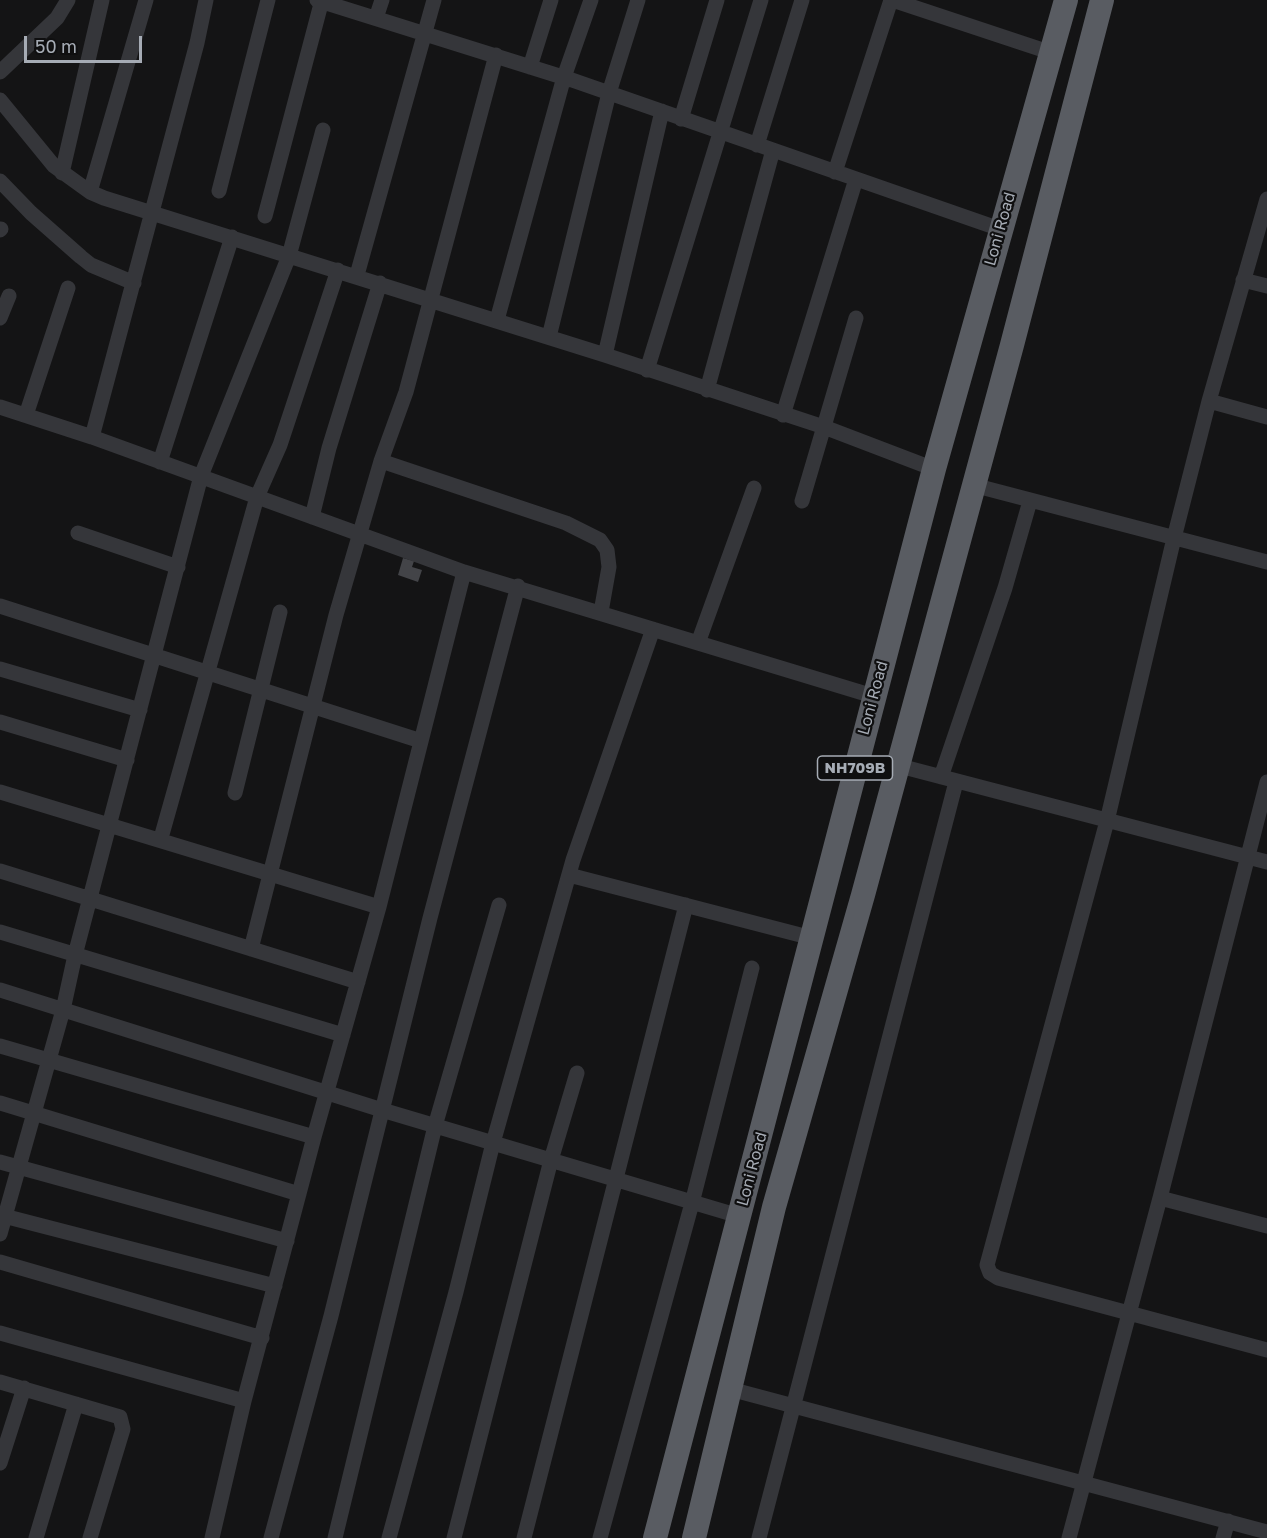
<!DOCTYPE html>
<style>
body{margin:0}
#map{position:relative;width:1267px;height:1538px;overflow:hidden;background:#141415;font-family:"Golos Text",sans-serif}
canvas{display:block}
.scale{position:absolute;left:24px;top:36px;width:118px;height:27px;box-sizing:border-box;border:3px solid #a6acb5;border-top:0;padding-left:8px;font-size:18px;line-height:21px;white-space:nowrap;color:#a6acb5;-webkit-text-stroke:4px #0f0f10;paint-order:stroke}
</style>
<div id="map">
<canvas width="1267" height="1538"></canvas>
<div class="scale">50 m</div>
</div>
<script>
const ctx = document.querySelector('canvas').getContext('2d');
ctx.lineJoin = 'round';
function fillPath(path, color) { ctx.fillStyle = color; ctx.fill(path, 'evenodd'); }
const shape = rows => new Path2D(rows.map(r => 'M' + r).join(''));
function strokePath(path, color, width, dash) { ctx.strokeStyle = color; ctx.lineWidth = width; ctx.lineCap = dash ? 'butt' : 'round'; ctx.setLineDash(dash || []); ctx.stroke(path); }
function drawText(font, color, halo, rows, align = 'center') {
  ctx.font = font + ' "Golos Text",sans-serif'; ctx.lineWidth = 4.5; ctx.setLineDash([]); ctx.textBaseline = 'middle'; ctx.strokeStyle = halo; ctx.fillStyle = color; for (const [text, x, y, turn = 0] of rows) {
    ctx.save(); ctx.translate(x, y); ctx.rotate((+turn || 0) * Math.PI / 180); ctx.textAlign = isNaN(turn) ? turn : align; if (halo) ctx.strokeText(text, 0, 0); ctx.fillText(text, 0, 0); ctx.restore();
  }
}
fillPath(shape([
 [403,558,414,561,412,567,422,570,418,582,398,575]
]), '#434448');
strokePath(shape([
 [317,0,572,80,1000,229],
 [892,0,1052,53],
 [376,18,382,0],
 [530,67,551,0],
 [0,72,57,18,68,0],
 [0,100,54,166,90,192,104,198,605,355,824,427,934,469],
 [681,119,717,0],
 [757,145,802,0],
 [835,172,891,0],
 [62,173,102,0],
 [0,181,31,213,81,257,91,265,134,283],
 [219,191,268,0],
 [90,192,146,0],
 [1267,199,1209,401,1174,538,1107,821,987,1265,990,1273,998,1278,1267,1350],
 [265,216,322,0],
 [0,230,1,229],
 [357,275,434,0],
 [1243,280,1267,286],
 [0,318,9,296],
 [497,320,564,77,591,0],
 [549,337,609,93,638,0],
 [605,355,662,111],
 [647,370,761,0],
 [707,390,773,150],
 [1209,401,1267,417],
 [0,407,92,437,464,572,873,696],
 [26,415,68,288],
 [783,415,856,179],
 [92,437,197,43,206,0],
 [381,461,566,523,600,540,607,550,609,567,601,612],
 [160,462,232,237],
 [973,485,1267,562],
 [802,501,856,318],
 [312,517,329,448,380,283],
 [78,533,178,567],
 [0,606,421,741],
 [698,643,754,488],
 [0,669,140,710],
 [0,722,127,760],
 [896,765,1267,862],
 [941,777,1005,588,1030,501],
 [0,792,379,907],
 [235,793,280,612],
 [161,838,257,497,280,445,338,270],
 [0,871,358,982],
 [569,875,812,938],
 [0,932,343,1035],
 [251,949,336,615,381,461,406,392,496,55],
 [0,990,382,1110,739,1216],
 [0,1046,314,1137],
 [0,1103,299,1194],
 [0,1162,287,1241],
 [1160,1198,1267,1226],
 [0,1215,275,1286],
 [0,1234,63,1010,75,955,201,476,289,256,323,130],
 [0,1262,262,1338],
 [0,1333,244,1401],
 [0,1382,120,1417,123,1429,90,1538],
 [730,1389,1267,1532],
 [0,1463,24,1388],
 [36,1538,76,1404],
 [212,1538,244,1401,314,1137,379,907,464,572],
 [271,1538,331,1316,430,918,518,586],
 [335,1538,435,1126,499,905],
 [389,1538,456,1292,493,1143,573,860,653,629],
 [454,1538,551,1160,577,1073],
 [524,1538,686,905],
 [600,1538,692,1203,752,968],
 [759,1538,956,782],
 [1069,1538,1160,1198,1267,782],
 [1223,1538,1228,1521]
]), '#35363a', 15);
strokePath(shape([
 [655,1538,934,469,1066,0],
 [694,1538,774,1207,863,895,1012,345,1102,0]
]), '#595c62', 24);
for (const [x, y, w] of [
 [855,768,75]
]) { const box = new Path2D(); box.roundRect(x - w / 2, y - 12, w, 24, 4.5); ctx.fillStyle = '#0f0f10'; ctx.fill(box); strokePath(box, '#a6acb5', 1.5); }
drawText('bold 15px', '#a6acb5', null, [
 ["NH709B",855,768]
]);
drawText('16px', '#a6acb5', '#0f0f10', [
 ["Loni Road",1000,229,-74],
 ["Loni Road",873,698,-75],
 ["Loni Road",752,1169,-75]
]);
</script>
